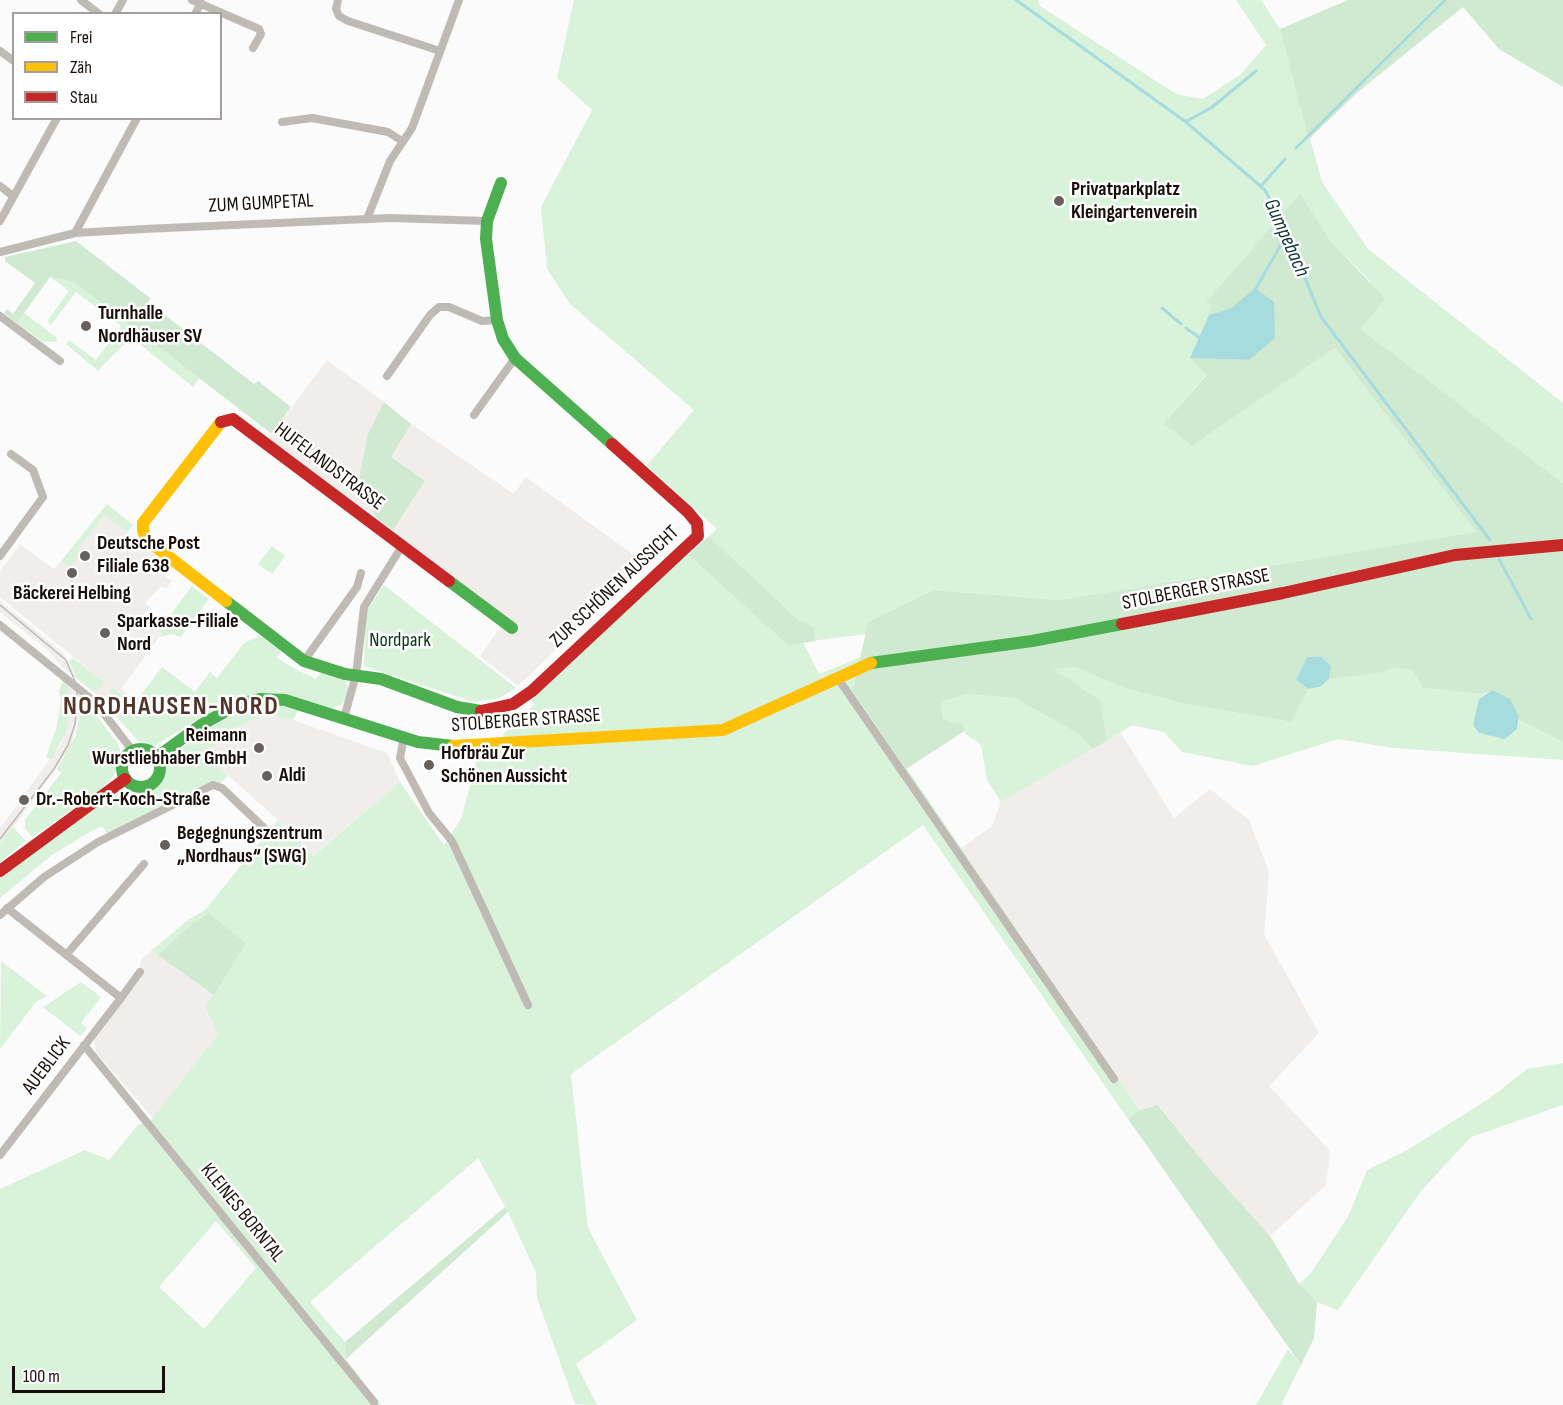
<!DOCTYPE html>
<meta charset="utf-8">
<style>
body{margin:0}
#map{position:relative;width:1563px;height:1405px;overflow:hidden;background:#fbfbfb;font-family:"Sofia Sans Condensed",sans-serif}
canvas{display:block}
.legend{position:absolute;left:12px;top:12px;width:210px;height:108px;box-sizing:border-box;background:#fff;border:2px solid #a39e9c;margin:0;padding:8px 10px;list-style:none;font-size:18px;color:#190d08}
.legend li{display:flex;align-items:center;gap:12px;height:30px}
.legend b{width:30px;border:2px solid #a39e9c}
.scale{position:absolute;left:12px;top:1366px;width:153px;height:27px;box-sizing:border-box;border:3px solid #190d08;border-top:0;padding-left:8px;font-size:18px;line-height:21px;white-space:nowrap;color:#190d08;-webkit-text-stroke:4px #fff;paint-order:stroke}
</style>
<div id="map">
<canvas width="1563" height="1405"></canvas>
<ul class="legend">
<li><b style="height:8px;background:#4caf50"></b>Frei</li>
<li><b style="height:8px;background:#ffc107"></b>Zäh</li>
<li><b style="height:8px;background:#c62828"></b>Stau</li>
</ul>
<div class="scale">100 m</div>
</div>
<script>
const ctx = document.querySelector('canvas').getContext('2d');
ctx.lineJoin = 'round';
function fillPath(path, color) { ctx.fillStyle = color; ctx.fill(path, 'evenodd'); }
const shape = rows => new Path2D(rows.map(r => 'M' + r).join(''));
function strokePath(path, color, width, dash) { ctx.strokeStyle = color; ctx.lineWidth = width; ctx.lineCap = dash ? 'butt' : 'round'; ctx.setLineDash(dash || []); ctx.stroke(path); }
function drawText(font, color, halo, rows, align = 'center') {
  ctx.font = font + ' "Sofia Sans Condensed",sans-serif'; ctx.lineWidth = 5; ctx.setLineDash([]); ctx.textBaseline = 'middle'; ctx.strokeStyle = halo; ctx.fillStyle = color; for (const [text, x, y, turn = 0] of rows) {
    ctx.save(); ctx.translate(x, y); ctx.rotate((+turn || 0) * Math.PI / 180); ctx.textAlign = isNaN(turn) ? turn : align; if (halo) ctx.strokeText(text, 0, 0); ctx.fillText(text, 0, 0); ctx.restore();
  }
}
fillPath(shape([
 [327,360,384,402,368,434,361,484,376,517,269,438],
 [411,424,514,494,526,477,646,564,518,686,480,656,507,617,393,530,425,481,391,457],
 [104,515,155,553,147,564,172,581,166,589,161,586,145,603,150,607,142,619,162,633,121,689,136,701,133,704,106,700,108,707,94,692,103,681,0,597,0,572,20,544,54,569,61,561,70,568,76,552],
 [0,601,63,653,77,679,58,663,48,650,0,612],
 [68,685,83,698,71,746,21,817,0,843,0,828,61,744,70,713],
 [274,716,293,720,387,753,400,782,312,856,278,820,204,754,231,729,256,718],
 [1121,733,1174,818,1210,789,1249,820,1269,872,1264,934,1319,1033,1269,1086,1330,1151,1326,1185,1270,1236,1206,1165,1159,1105,1140,1110,960,849,992,826,1001,802],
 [152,950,214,995,205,1009,218,1034,153,1118,96,1052,94,1039,140,979,141,960]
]), '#f1edea');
fillPath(shape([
 [574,0,1038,0,1040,6,1176,94,1203,99,1241,74,1266,45,1236,0,1261,0,1280,29,1322,182,1368,249,1563,403,1563,483,1359,329,1370,281,1330,240,1300,195,1207,301,1213,305,1207,374,1163,424,1192,446,1335,348,1476,532,1060,600,934,590,868,622,866,634,803,642,819,674,861,657,854,691,1140,1110,1128,1119,923,825,571,1074,588,1228,637,1320,576,1364,597,1405,575,1404,537,1298,536,1273,508,1212,478,1158,310,1302,345,1342,346,1359,381,1405,0,1405,0,1189,85,1150,109,1160,138,1125,151,1120,218,1034,205,1008,246,943,209,913,193,923,158,955,152,950,188,920,205,910,278,820,313,856,400,782,444,845,461,819,477,759,498,758,504,733,535,704,531,700,660,579,717,529,647,465,694,410,570,304,547,269,541,207,592,110,557,78],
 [216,1221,256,1268,204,1329,159,1287],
 [50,277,74,282,199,378,193,387,131,337,98,371,66,344,69,340,96,360,121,326,76,292,50,326,48,320,69,291],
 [24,313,56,337,57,342,43,342,17,323],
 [107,504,133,525,127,532,104,515,77,551,80,554,70,568,61,561],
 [272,546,285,556,272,574,258,564],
 [384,585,516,688,499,698,474,702,364,666,366,612],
 [192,586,209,599,181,637,172,634,160,637,162,633,158,631],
 [259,636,281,651,277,658,297,670,316,679,322,671,344,680,349,688,347,699,341,705,332,708,299,698,273,693,241,700,200,718,154,746,138,741,108,707,106,700,112,688,134,704,162,667,195,692,210,672,217,678,244,643],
 [73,658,104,682,98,690,94,692,77,679,69,661],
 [1395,666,1412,670,1423,688,1484,694,1479,699,1517,729,1519,720,1563,742,1563,760,1394,748,1338,739,1253,766,1182,752,1164,732,1132,725,1107,741,1100,700,1052,669,1075,667,1124,688,1190,705,1291,722,1308,689,1320,687,1329,679,1381,673],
 [63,681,68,685,70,713,65,734,51,760,46,757,57,726,61,700,59,691],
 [966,694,1015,698,1078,734,1093,749,1001,802,987,780,981,745,963,732,962,724,943,719,941,702],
 [83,698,118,744,121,754,118,768,111,779,97,793,32,837,25,828,25,820,61,773,57,769,75,737],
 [275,705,298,710,293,720,274,716,256,718,232,729,204,754,228,776,218,785,170,803,107,833,102,826,88,833,52,855,0,898,0,878,111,797,124,791,150,790,164,776,165,765,169,759,197,736,241,710],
 [13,827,26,841,0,862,0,843],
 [1,961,47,996,36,1002,0,1049],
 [81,982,101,997,81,1023,87,1028,80,1036,43,1007],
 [1563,1063,1563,1105,1471,1137,1421,1191,1338,1310,1317,1302,1299,1284,1311,1273,1349,1215,1367,1170,1409,1149,1490,1098,1527,1069],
 [1288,1349,1301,1365,1281,1405,1256,1405]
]), '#d9f2da');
fillPath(shape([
 [1348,0,1563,0,1563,87,1499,49,1463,7,1358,92,1309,139,1280,29],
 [1300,194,1330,240,1385,299,1360,329,1563,483,1563,742,1519,720,1519,717,1492,690,1484,694,1423,688,1412,670,1395,667,1381,673,1329,679,1330,665,1322,657,1307,657,1296,680,1308,689,1291,722,1190,705,1124,688,1075,667,1053,669,1100,700,1107,741,1093,749,1078,734,1015,698,966,694,941,702,943,719,963,724,963,732,906,769,853,691,868,622,934,590,1060,600,1476,532,1335,348,1192,446,1163,424,1207,375,1190,358,1249,360,1232,308,1209,315,1212,305,1206,302],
 [76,241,150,298,148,302,254,384,258,381,291,407,272,434,74,282,50,277,17,323,4,313,7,309,13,314,35,283,5,261,5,257],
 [384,402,411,424,391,457,425,481,393,530,376,517,361,484,360,473,368,434],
 [709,537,798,620,814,627,815,641,788,645,688,554],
 [209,913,246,943,214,995,158,955,193,923],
 [1158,1105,1206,1165,1270,1236,1299,1284,1317,1302,1314,1338,1301,1365,1128,1119,1140,1110],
 [505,1207,508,1212,346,1359,345,1342]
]), '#d0e9d1');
fillPath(shape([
 [1255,288,1274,302,1275,338,1249,360,1190,358,1209,315,1232,308],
 [1307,657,1322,657,1331,666,1329,679,1320,687,1308,689,1296,680],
 [1492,690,1510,699,1519,717,1517,729,1505,739,1479,733,1473,725,1479,699]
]), '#a6dcde');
strokePath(shape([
 [1016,0,1186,122,1265,190,1287,234,1321,317,1490,540],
 [1187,121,1211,108,1256,71],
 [1296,148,1445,0],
 [1261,186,1285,159],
 [1255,290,1287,234],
 [1162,308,1181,324],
 [1186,328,1200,338],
 [1499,559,1531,619]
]), '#a6dcde', 3);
strokePath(shape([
 [81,0,99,14],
 [192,0,259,29,261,34,253,48],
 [338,0,336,9,339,16,348,21,440,51],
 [115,14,123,0],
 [195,14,201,3],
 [0,51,14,61],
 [282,122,312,118,388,132,402,141],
 [0,186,13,196],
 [367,219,390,161,412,128,459,0],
 [0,221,57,118],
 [75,233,137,118],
 [0,252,75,233,144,229,390,218,487,221],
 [0,316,60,361],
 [387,376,430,315,439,307,449,307,482,321,497,320],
 [474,415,515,358],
 [0,556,43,497,33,470,11,454],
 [0,625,95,702,132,750],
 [304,661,357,587,361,573],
 [837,677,1114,1079],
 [344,718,356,675,364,607,402,546],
 [404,737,400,758,429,813,452,841,528,1005],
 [0,915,44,877,98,842,213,785,222,788,265,829],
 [66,955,144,864],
 [121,998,140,972],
 [84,1045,374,1402],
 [0,1155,121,998,7,908]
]), '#bfbbb4', 8);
strokePath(shape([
 [501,183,487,221,486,239,497,320,503,339,515,358,612,444],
 [449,581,512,628],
 [226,601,304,661,345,674,381,679,457,707,481,711],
 [871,663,1032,641,1122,624],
 '122 768a19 19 0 1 1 38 0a19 19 0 1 1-38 0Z',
 [157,757,201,725,239,704,260,699,285,700,418,742,453,746]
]), '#4caf50', 12);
strokePath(shape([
 [221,422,143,523,143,531,147,540,226,601],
 [453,746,723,730,871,663]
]), '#ffc107', 12);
strokePath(shape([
 [221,422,233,419,449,581],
 [1122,624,1283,593,1455,555,1563,545],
 [481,711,513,704,532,691,698,536,697,523,688,512,612,444],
 [0,871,125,779]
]), '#c62828', 12);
strokePath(shape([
 [0,605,66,660,77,686,77,702,75,724,68,745,54,769,0,839]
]), '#bbbab6', 1.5);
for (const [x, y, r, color] of [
 [1059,201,6,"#68605d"],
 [86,326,6,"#68605d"],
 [85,556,6,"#68605d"],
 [72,573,6,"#68605d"],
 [105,633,6,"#68605d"],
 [259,748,6,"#68605d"],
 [429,765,6,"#68605d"],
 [267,776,6,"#68605d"],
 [24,800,6,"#68605d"],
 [165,845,6,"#68605d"]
]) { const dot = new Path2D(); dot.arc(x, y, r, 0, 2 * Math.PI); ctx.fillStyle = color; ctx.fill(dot); strokePath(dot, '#fff', 2); }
drawText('bold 20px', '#190d08', '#fff', [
 ["Privatparkplatz",1071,190],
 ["Kleingartenverein",1071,213],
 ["Turnhalle",98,314],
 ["Nordhäuser SV",98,337],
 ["Deutsche Post",97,544],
 ["Filiale 638",97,567],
 ["Bäckerei Helbing",72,594,"center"],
 ["Sparkasse-Filiale",117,622],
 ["Nord",117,645],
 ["Reimann",247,736,"right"],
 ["Wurstliebhaber GmbH",247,759,"right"],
 ["Hofbräu Zur",441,754],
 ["Schönen Aussicht",441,777],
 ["Aldi",279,776],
 ["Dr.-Robert-Koch-Straße",36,800],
 ["Begegnungszentrum",177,834],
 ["„Nordhaus“ (SWG)",177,857]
], 'left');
drawText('20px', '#190d08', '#fff', [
 ["ZUM GUMPETAL",261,204,-3],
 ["HUFELANDSTRASSE",329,467,37],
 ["ZUR SCHÖNEN AUSSICHT",615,587,-43],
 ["STOLBERGER STRASSE",1196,590,-11],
 ["STOLBERGER STRASSE",526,721,-4],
 ["AUEBLICK",47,1066,-53],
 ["KLEINES BORNTAL",242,1213,51]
]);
drawText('20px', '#08380f', '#fff', [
 ["Nordpark",400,641]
]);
drawText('italic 21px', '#0e3536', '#fff', [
 ["Gumpebach",1286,238,66]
]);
ctx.letterSpacing = '1.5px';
drawText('bold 26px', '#52342a', '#fff', [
 ["NORDHAUSEN-NORD",171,707]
]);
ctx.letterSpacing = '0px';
</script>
